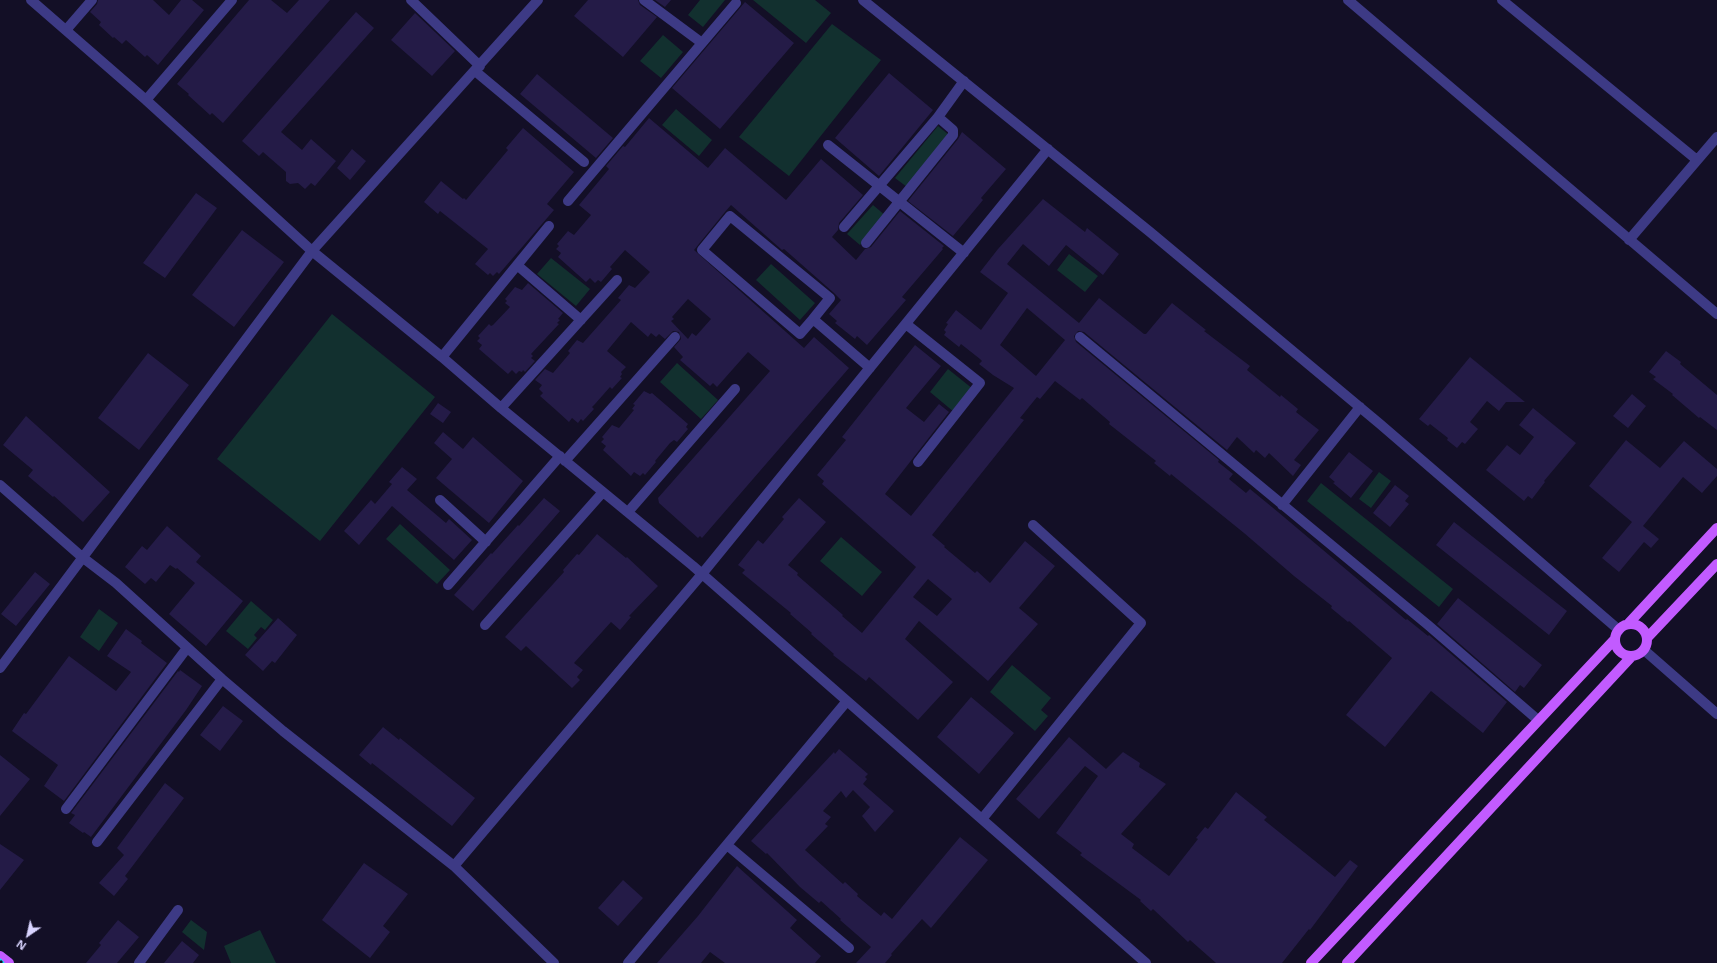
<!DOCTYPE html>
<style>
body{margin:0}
#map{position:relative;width:1717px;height:963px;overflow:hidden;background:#130f26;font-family:"Open Sans",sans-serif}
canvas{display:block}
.north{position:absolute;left:8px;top:915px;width:40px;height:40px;-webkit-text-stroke:3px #130f26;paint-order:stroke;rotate:214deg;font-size:11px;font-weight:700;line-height:16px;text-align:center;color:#d9d4ff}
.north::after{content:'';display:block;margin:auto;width:14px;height:18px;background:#d9d4ff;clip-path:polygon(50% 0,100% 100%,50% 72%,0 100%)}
</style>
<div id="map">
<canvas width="1717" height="963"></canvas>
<div class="north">N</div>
</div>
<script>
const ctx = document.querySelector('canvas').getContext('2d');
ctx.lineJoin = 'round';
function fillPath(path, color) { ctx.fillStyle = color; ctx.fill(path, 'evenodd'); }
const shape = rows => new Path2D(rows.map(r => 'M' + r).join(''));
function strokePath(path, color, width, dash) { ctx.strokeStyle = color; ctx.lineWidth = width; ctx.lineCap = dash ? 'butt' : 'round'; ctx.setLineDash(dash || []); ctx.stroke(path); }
fillPath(shape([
 [700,0,725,0,703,27,688,15],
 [753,0,815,0,831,13,806,43],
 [832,24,881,60,789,176,739,137],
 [663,35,683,52,661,78,640,61],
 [676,109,712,140,699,156,662,125],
 [938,126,949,135,907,187,895,178],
 [873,205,886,216,860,245,847,234],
 [1069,254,1098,276,1085,292,1057,270],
 [551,258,590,289,576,306,537,274],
 [771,264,815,303,800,320,756,280],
 [332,314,435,397,320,541,217,459],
 [677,363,718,400,701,419,660,382],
 [948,369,973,389,954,412,930,392],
 [1379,472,1391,481,1371,508,1359,499],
 [1321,483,1453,589,1439,607,1307,501],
 [400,524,450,570,437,584,386,539],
 [841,537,882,572,862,596,820,561],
 [251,601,273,620,265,630,261,627,254,635,257,638,248,649,226,631],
 [99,609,118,623,99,651,80,637],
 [1012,665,1051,698,1041,710,1048,716,1035,731,990,692],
 [191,920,207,932,204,950,182,932],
 [260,930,276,963,231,963,224,946]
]), '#12302f');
fillPath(shape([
 [98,0,153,0,169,15,181,0,192,0,204,10,158,65,147,55,145,57,126,40,122,44,114,37,113,38,99,25,101,22,90,12,97,4],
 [249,0,271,0,287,13,299,0,330,0,223,123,212,113,210,115,188,95,189,94,177,84],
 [588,0,638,0,640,5,657,17,623,57,574,16],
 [655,0,671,0,665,7],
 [745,2,794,43,720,129,672,88],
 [356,12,374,28,281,132,302,150,311,139,336,161,315,186,311,183,305,189,298,183,290,184,286,181,286,172,263,152,259,156,242,141],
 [415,13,455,51,432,76,391,40],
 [889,73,933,110,879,176,835,138],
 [537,74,613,138,596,158,520,94],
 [649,118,708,168,725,148,786,200,821,159,863,195,839,223,838,230,832,237,856,260,865,249,871,247,900,211,944,246,942,248,943,249,902,297,906,300,867,345,857,336,855,339,835,323,837,321,829,314,841,300,834,293,784,249,782,250,731,205,725,212,694,250,804,348,814,337,849,368,702,538,700,536,698,538,659,503,658,498,770,371,748,352,717,387,713,383,710,386,680,360,683,357,674,347,681,339,679,332,673,331,665,339,659,334,656,337,651,333,648,337,631,322,607,351,626,367,621,372,622,374,620,377,622,378,612,389,610,387,595,404,592,407,594,409,583,421,581,419,578,423,572,418,569,422,557,411,540,396,543,393,539,389,542,385,535,380,545,369,553,373,570,353,568,351,577,340,583,343,621,300,618,298,629,285,635,288,650,272,625,250,610,267,612,269,601,282,598,280,595,283,590,278,586,282,558,257,561,253,556,249,559,246,557,244,568,231,574,235,591,215,579,205,609,169,606,166,623,146,625,147],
 [688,299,711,319,696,336,692,333,688,339,671,321,674,319,672,317],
 [523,128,574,172,547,204,554,210,499,274,497,272,493,276,490,273,488,275,475,264,488,249,440,211,438,214,424,202,441,181,463,199,464,198,466,200,508,150,506,148],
 [962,132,1006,169,981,198,983,200,953,236,908,201,958,139],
 [352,149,366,161,350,180,337,168],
 [196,193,217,208,165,278,143,263],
 [1043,199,1085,232,1087,228,1119,254,1103,275,1066,245,1049,266,1023,244,1007,264,1079,323,1099,298,1144,334,1146,334,1172,303,1206,330,1204,331,1250,366,1247,370,1280,397,1281,395,1298,409,1296,412,1319,430,1294,460,1301,465,1293,476,1269,453,1265,458,1256,450,1254,453,1237,437,1227,450,1084,332,1078,331,1074,336,1076,342,1219,460,1218,462,1233,474,1229,479,1246,493,1250,489,1278,512,1406,620,1407,619,1428,636,1429,635,1507,702,1483,733,1431,691,1385,747,1346,715,1392,658,1349,621,1348,622,1331,608,1332,606,1294,576,1244,533,1171,474,1170,476,1154,463,1156,461,1109,424,1110,422,1082,398,1080,400,1055,381,1040,399,1037,397,1020,418,1024,420,932,535,945,546,944,547,975,573,977,571,990,583,1025,541,1055,566,1019,608,1038,624,988,681,919,621,905,639,953,682,918,720,869,677,866,681,833,655,834,654,811,634,812,633,790,614,791,613,742,573,745,570,738,565,758,540,763,544,784,519,782,517,799,498,826,522,788,565,798,573,797,575,843,615,842,616,862,633,916,567,822,484,824,481,817,475,846,440,842,437,915,345,941,366,906,408,924,422,939,404,949,412,885,494,911,516,1014,388,993,375,979,364,982,361,980,359,961,344,959,347,944,335,946,332,944,330,948,324,946,323,956,310,981,330,1008,293,980,272,998,249],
 [1027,308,1065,340,1036,376,1000,345],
 [928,579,952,599,937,616,913,597],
 [242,230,284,262,234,327,192,295],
 [528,283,563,313,558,319,560,320,557,323,559,324,531,354,533,356,531,358,535,361,525,372,523,370,522,372,519,371,516,374,512,370,508,374,479,349,482,345,477,341,480,338,478,336,489,324,491,326,493,325,510,307,505,303,507,301,505,299,515,287,522,290],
 [1666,351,1681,362,1680,364,1717,395,1717,430,1700,417,1699,418,1672,395,1673,394,1653,379,1656,377,1649,372],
 [148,353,189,385,139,450,98,418],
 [1470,357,1525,402,1506,402,1499,411,1487,401,1470,422,1478,429,1465,444,1462,442,1457,448,1447,440,1448,438,1430,424,1428,426,1419,419],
 [644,391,650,394,652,393,688,424,686,427,688,429,677,442,674,440,670,443,655,461,656,462,645,475,643,473,640,476,634,472,631,476,603,450,606,446,601,442,604,439,602,437,612,425,619,428,634,410,632,409,635,405,633,404],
 [1632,394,1646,406,1628,428,1613,416],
 [438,403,451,412,443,423,430,414],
 [1533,408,1576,443,1544,481,1545,482,1532,499,1528,496,1524,501,1486,470,1507,445,1520,455,1534,437,1519,425],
 [26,416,110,492,83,522,54,496,53,497,28,476,33,470,3,445],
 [443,432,463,449,473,437,523,481,489,523,436,478,452,459,434,443],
 [1626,440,1660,468,1684,441,1717,469,1717,476,1702,493,1683,477,1643,526,1659,539,1651,548,1644,542,1619,572,1602,558,1632,522,1589,486],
 [1349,452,1373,471,1351,498,1333,483,1335,482,1329,477],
 [402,467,417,479,407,490,446,523,449,519,472,540,454,560,392,506,359,545,344,531,371,500,375,504,392,484,389,482],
 [1395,485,1409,496,1405,501,1409,504,1390,527,1373,513],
 [544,498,560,511,473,611,454,595,491,553,492,554,518,525,519,526],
 [1454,522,1567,611,1549,635,1436,545],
 [167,526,201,556,196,562,243,601,206,646,169,614,195,583,177,568,176,569,170,565,156,582,151,578,145,584,125,567,142,546,147,550],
 [597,534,626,558,627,557,658,586,629,616,631,617,620,630,611,622,574,663,583,670,577,677,580,680,572,688,526,646,521,651,505,637,564,572,563,570,577,554,579,555],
 [35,572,50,584,16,626,1,614],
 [1458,598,1542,665,1524,688,1520,685,1515,692,1437,624],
 [278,618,297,635,275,663,272,661,263,671,245,655],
 [126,629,142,641,141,643,167,663,64,801,44,786,58,765,12,731,24,713,26,714,69,656,116,691,131,672,107,656],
 [180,670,202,686,186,710,91,837,84,832,83,833,69,823,75,815,71,813,178,671,179,672],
 [971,697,1014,733,979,774,937,737],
 [223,706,243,721,220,751,200,735],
 [383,727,399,740,400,738,475,798,452,826,372,763,371,765,359,755],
 [1069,737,1106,769,1123,752,1140,763,1139,767,1166,784,1121,834,1134,844,1132,848,1169,876,1198,839,1196,838,1205,827,1208,829,1236,792,1267,817,1264,820,1335,877,1350,860,1358,866,1310,930,1309,929,1282,963,1216,963,1190,940,1188,942,1153,909,1151,911,1140,901,1141,900,1080,855,1082,853,1056,833,1098,776,1085,766,1039,819,1016,799],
 [839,749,868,774,865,777,867,779,863,784,894,811,875,832,862,816,870,807,853,790,846,798,841,791,823,811,831,817,825,824,828,826,805,850,843,884,845,882,858,894,857,896,881,916,884,912,892,919,960,837,988,860,931,928,922,919,891,954,892,955,885,963,856,963,871,947,840,920,841,919,821,901,819,903,800,887,767,853,766,854,751,841,834,752,835,754],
 [0,755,30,779,0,816],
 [165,783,184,798,125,876,128,879,114,896,99,883,124,855,117,848],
 [0,844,24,860,0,890],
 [364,863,408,894,383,926,390,932,370,958,322,920],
 [737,866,797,920,790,928,821,956,815,963,725,963,710,952,701,963,657,963,698,916],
 [623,880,643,898,618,926,598,908],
 [118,920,139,937,117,963,86,963,101,945,99,943],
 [182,941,199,955,193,963,164,963]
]), '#241b47');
strokePath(shape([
 [31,0,146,100,312,251,442,357,501,408,693,566,1146,963],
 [411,0,480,66],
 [644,0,702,43],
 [863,0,1150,232,1380,424,1619,630],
 [1348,0,1717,314],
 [1502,0,1697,160],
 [66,30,92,0],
 [475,71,584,162],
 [146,100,232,0],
 [938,117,964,81],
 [828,145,964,253],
 [568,201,736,3],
 [844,227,938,117,953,130,953,135,866,243],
 [1629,240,1717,137],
 [517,265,581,320],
 [813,319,830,298,730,216,702,250,800,334,813,319,870,368],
 [906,324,980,383,918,462],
 [1080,337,1428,625,1538,720],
 [442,357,549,226],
 [501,408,617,280],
 [565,461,675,337],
 [0,485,82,557,116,583,222,679,283,731,454,866,554,963],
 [440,500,486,542],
 [1282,505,1360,407],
 [628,512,735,389],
 [448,585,560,456],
 [485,625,603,492],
 [1644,650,1717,714],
 [0,668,312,251,538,0],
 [66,809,187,648],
 [982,819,1141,623,1033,525],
 [97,842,222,679],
 [727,845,849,948],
 [454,866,702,574,1048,149],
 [139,963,178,910],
 [628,963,847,701]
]), '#3d3a85', 10);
strokePath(shape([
 '1615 640a16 16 0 1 1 32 0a16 16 0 1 1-32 0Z',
 [1628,624,1717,528],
 [1647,638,1717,564],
 [0,956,9,963],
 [1311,963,1615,639],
 [1347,963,1632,656]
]), '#c25bff', 10);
const rail = shape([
 [0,961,2,963]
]);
strokePath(rail, '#00e5ff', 4.5);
strokePath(rail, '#130f26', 3, [9]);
</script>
